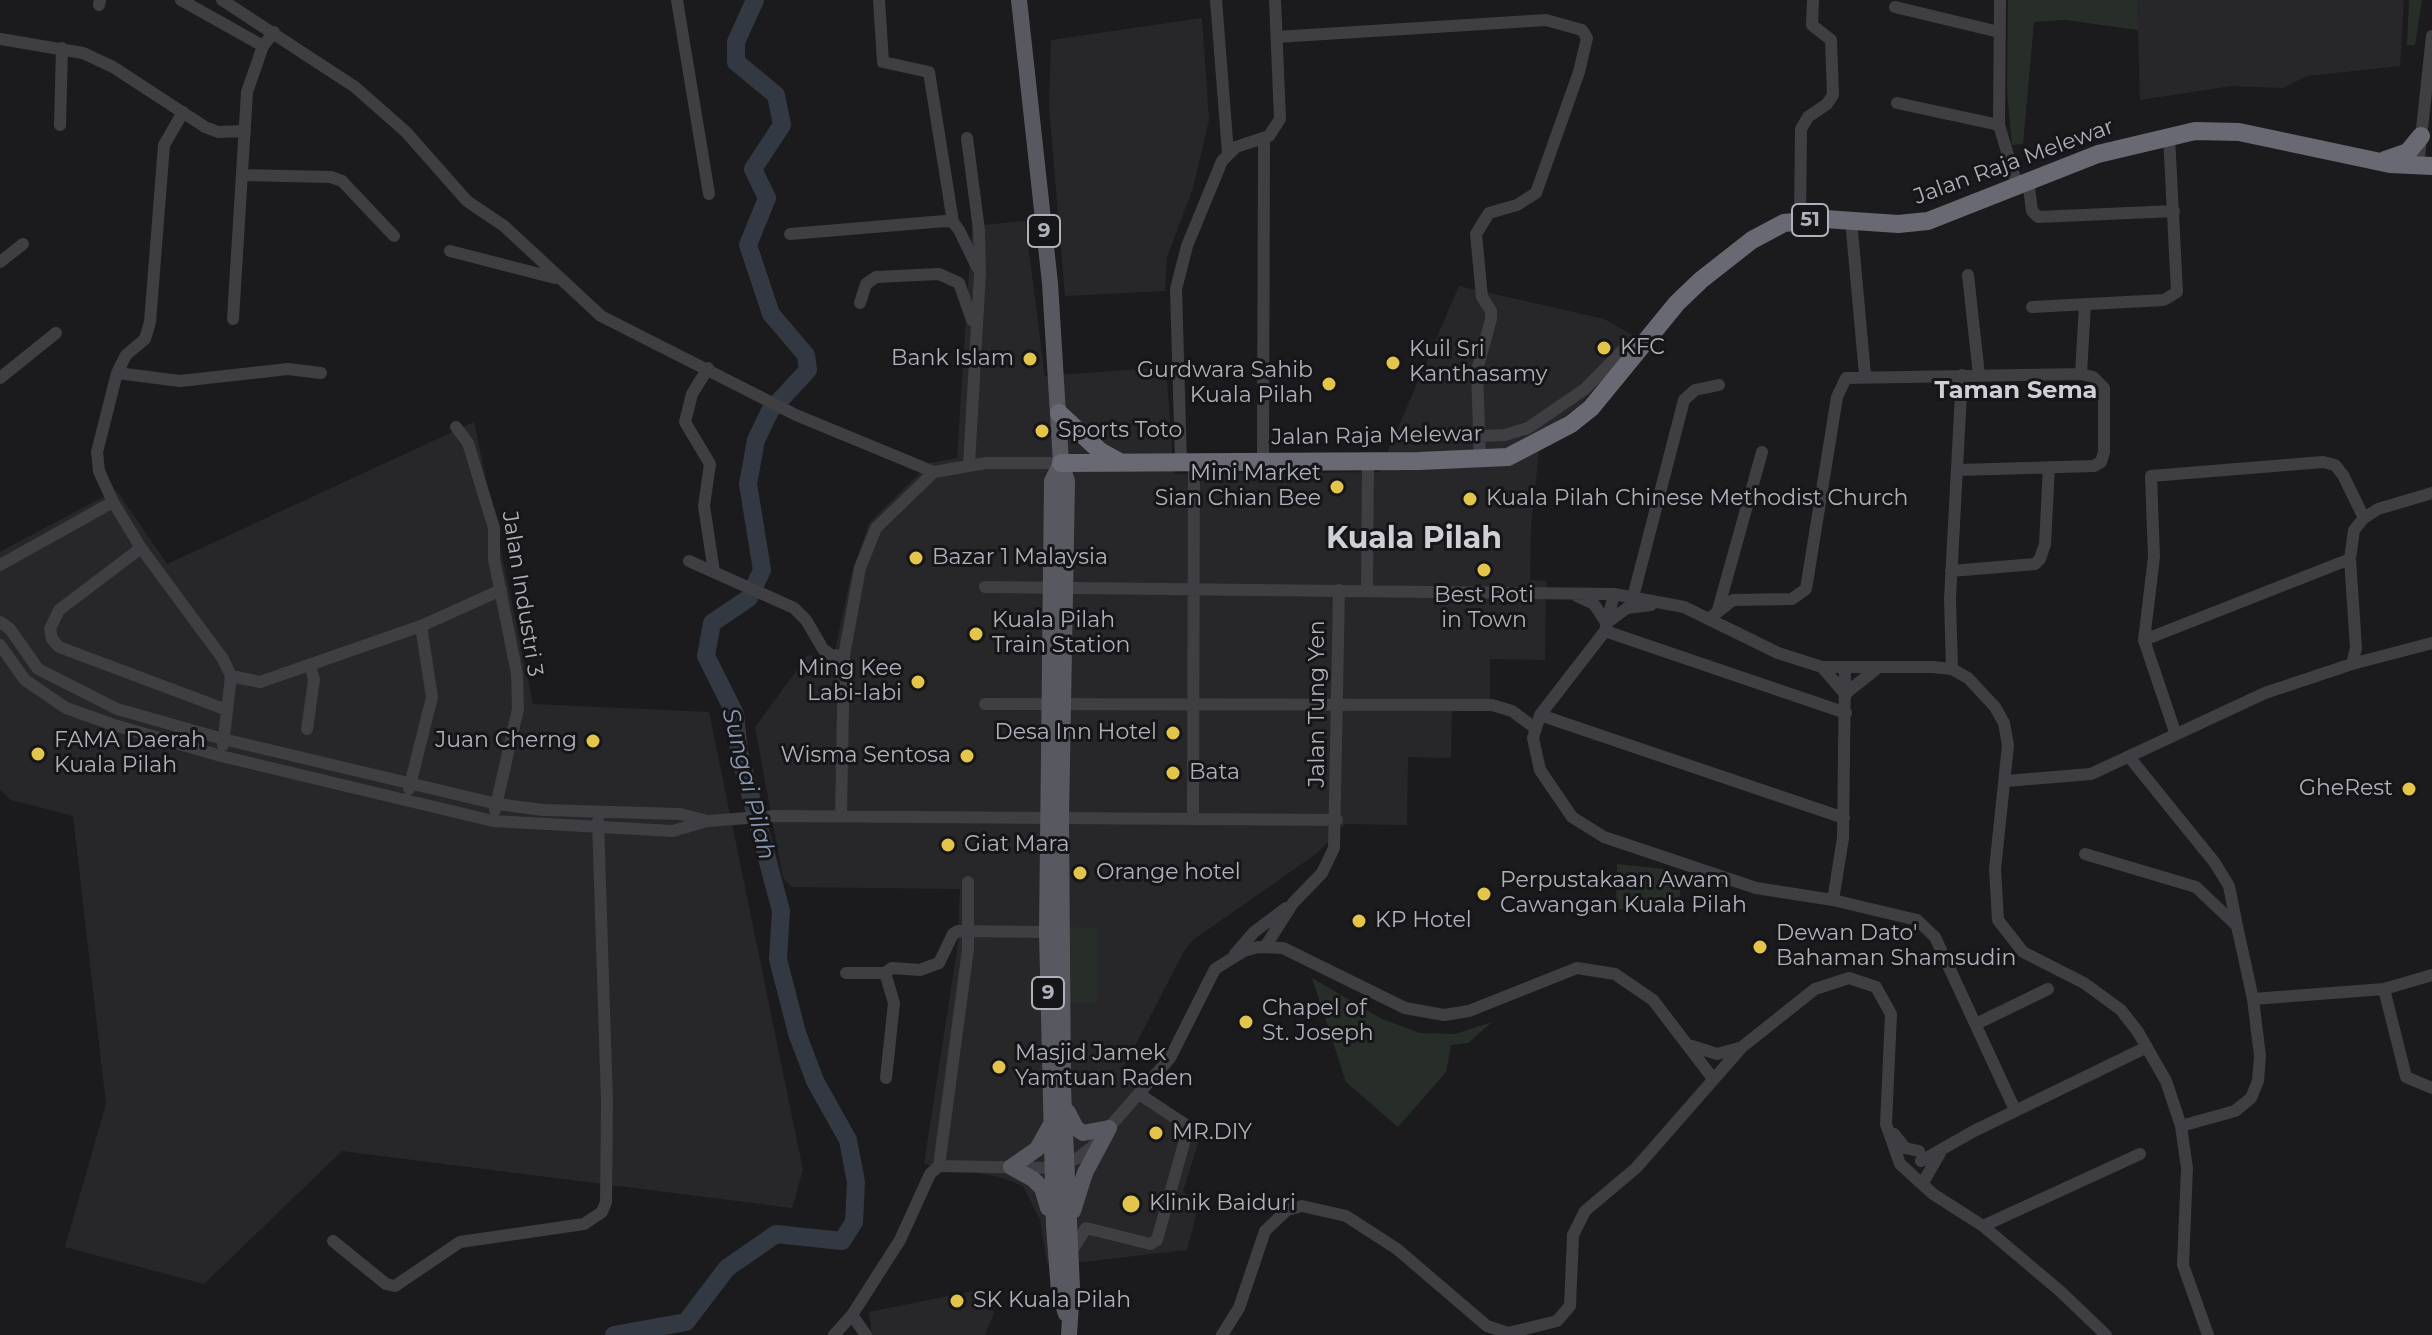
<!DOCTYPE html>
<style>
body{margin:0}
canvas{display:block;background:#1b1a1c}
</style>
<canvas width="2432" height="1335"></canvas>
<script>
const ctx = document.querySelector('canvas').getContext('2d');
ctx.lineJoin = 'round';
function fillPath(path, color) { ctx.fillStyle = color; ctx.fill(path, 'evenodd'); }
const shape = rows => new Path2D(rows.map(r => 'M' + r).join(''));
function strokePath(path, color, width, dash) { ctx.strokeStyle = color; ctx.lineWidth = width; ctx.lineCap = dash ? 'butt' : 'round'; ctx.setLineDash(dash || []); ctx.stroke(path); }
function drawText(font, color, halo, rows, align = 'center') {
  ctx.font = font + ' Montserrat,sans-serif'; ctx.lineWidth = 6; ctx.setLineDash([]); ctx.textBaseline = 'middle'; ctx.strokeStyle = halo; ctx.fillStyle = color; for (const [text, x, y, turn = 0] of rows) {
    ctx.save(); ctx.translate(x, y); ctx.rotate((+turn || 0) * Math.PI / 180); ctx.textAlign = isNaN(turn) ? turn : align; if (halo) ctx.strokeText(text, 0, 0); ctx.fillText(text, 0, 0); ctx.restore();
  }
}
fillPath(shape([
 [2137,0,2404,0,2400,66,2307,76,2283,88,2231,86,2140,100],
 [1202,18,1209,120,1193,188,1167,257,1165,291,1065,296,1049,107,1051,40],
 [1025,221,1045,376,1166,367,1174,474,1379,472,1459,286,1604,319,1638,338,1579,406,1541,432,1531,527,1530,580,1546,581,1545,660,1490,659,1490,711,1452,711,1451,758,1408,757,1407,825,1345,824,1316,854,1193,940,1183,953,1121,1073,1202,1131,1183,1191,1199,1204,1187,1250,1082,1262,1047,1263,1040,1220,1023,1186,1000,1177,924,1164,958,944,960,889,792,887,783,878,755,727,808,655,833,660,851,575,869,523,930,463,957,458,972,226],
 [474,422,533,704,709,712,803,1170,792,1208,342,1151,204,1284,65,1247,106,1104,73,816,11,800,0,790,0,552,116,490,167,564],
 [982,1289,994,1313,985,1335,872,1335,869,1312]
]), '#272729');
fillPath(shape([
 [2008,0,2137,0,2138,30,2066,20,2034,22,2023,144,2012,145,2007,92],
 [2409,0,2422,0,2415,45,2407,45],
 [1617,864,1664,869,1681,875,1679,914,1616,909],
 [1069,927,1098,928,1097,1003,1069,1002],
 [1312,978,1382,1019,1420,1033,1455,1034,1492,1022,1468,1043,1451,1045,1446,1072,1398,1127,1346,1082]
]), '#272e29');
strokePath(shape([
 [614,1335,686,1322,727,1268,776,1234,842,1241,854,1222,856,1182,848,1140,815,1081,797,1033,778,959,781,911,739,752,735,714,706,656,712,623,749,598,762,570,748,484,756,440,770,411,808,370,806,355,771,314,748,245,767,198,753,169,782,125,776,95,736,62,736,42,755,0]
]), '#333942', 18);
strokePath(shape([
 [181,0,263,46],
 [222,0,355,87,406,132,467,201,504,226,601,316,796,415,934,472],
 [677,0,709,194],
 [879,0,883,62,929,72,953,222],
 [1216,0,1228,153],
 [2000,0,1999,125,2017,185],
 [99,5,100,0],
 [1895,7,1999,32],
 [1277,37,1546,20,1582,30,1587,38,1579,72,1536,193,1517,205,1489,213,1476,234,1482,297,1491,311,1491,319,1477,370,1480,460],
 [0,39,83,53,113,67,205,127,218,132,245,131],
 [1897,103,1999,125],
 [183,112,164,145,150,322,145,339,126,355,117,373,97,452,99,471,113,502,141,548,223,659,231,676,223,745],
 [60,125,62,48],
 [967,138,979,230,980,273,969,465],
 [2418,166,2432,36],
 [242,175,331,177,342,181,394,236],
 [2028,180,2032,211,2038,217,2174,211],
 [1800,220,1801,129,1808,117,1827,104,1833,95,1831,40,1812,25,1813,0],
 [1851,220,1865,375],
 [790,234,945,221,953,222,959,230,977,267],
 [450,251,555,278],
 [0,262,23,244],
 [1968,275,1979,375],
 [860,303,866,284,876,277,939,274,959,283,972,320],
 [2032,307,2164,300,2177,292,2169,136],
 [233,319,247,92,263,46,274,32],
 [708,368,692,394,685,422,710,464,704,506,714,572],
 [117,373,180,381,288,369,321,373],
 [2081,374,2085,304],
 [0,378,56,333],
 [456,427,468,443,494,528,494,559,517,674,518,709,495,810],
 [1479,436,1505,435,1528,428,1585,389,1627,346,1636,353],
 [1181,462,1176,289,1187,246,1222,161,1236,147,1269,136,1280,119,1275,0],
 [1263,462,1264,138],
 [141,548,59,610,50,629,52,639,59,647,227,710],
 [689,561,794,608,806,620,823,649,831,655,844,656],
 [0,565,113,502],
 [1951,571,2035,564,2040,559,2045,544,2049,467],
 [985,587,1614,594,1684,607,1778,653,1822,667,1933,667,1952,669,1968,678,1995,707,2004,723,2008,745,1995,869,1998,920,2023,952,2084,983,2121,1010,2138,1032,2166,1081,2181,1126,2187,1168,2183,1265,2208,1335],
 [1367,589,1368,461],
 [1614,594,1605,631,1540,715,1533,738,1540,770,1572,817,1604,837,1756,888,1833,900,1917,920,1935,937,2015,1110],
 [1577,596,1594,604,1607,624],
 [1633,597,1684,400,1695,390,1719,385],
 [1718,610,1762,452],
 [1710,618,1733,600,1792,599,1806,589,1837,397,1846,378,2081,374,2093,377,2104,388,2104,452,2101,462,2094,466,1959,470],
 [0,622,10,629,38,669,117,709,223,739,497,804,543,810,680,814,704,820],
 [1608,622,1627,608,1651,605],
 [1605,631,1846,713],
 [2144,640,2154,557,2151,476,2323,462,2335,465,2343,475,2364,518],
 [0,645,25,680,66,708,114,725,221,756,493,821,673,831,707,821,774,816,1337,820],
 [2352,664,2432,643],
 [1822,667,1846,695],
 [1952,669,1950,599,1962,375],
 [231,676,260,682,421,626,501,590],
 [1846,693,1875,670],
 [985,704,1492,705,1512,711,1535,728],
 [1540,715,1844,818],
 [307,729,314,680,310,665],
 [2175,732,2144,640,2350,559],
 [2130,758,2215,863,2229,886,2237,926],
 [2006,781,2091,774,2265,693,2352,664,2356,648,2350,559,2354,530,2364,518,2378,509,2432,493],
 [409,789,432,697,421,626],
 [841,816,844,656,860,568,876,528,934,472,986,463,1061,463],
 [1193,819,1194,462],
 [2085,854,2196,887,2237,926,2253,999,2260,1056,2258,1081,2251,1098,2235,1111,2181,1126],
 [1833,900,1843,838,1845,670],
 [1265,947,1293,903,1322,873,1334,848,1339,590],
 [1235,954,1254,932,1286,908],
 [846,973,885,973],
 [2384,989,2406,1077,2432,1088],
 [2253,999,2384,989,2432,975],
 [1976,1024,2048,989],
 [1692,1046,1717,1054,1739,1048],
 [886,1078,894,1003,885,973,892,968,920,970,939,963,953,934,958,931,1047,932],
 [1894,1134,1905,1148,1919,1151],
 [1921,1161,1974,1131,2147,1047],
 [939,1166,968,949,968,882],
 [1925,1179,1940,1153],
 [1983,1226,2140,1154],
 [333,1241,386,1284,395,1286,460,1242,584,1224,602,1212,606,1202,607,1102,598,821],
 [1071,1252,1086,1228,1150,1244,1157,1240,1186,1136,1186,1125,1139,1094],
 [852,1315,866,1335],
 [834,1335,852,1315,900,1240,930,1174,939,1166,1052,1168,1078,1158,1092,1147,1170,1058,1215,969,1244,951,1258,947,1283,948,1405,1008,1444,1015,1469,1011,1577,968,1615,974,1653,1000,1711,1076],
 [1222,1335,1239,1308,1265,1231,1287,1210,1302,1206,1346,1216,1397,1249,1487,1326,1508,1333,1557,1321,1570,1306,1573,1235,1585,1211,1636,1168,1742,1047,1815,989,1849,978,1876,987,1891,1014,1886,1124,1900,1164,1933,1194,1983,1226,2060,1291,2106,1335]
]), '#3e3e43', 12);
strokePath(shape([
 [1019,0,1050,283,1061,463,1067,481,1061,818,1063,1088,1072,1288,1069,1335],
 [1061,463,1052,481,1047,932,1054,1226,1059,1292,1066,1314],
 [1068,1112,1076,1128,1083,1133,1109,1128],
 [1011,1167,1033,1179,1042,1188,1048,1208],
 [1011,1167,1037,1149,1050,1126],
 [1073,1211,1085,1173,1109,1128]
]), '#585960', 16);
strokePath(shape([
 [2385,160,2408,152,2421,136],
 [1059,413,1100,451,1118,461],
 [1061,463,1419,461,1508,457,1571,424,1591,408,1677,303,1701,280,1752,240,1784,223,1825,219,1898,224,1928,221,2098,154,2195,131,2239,132,2390,164,2432,166]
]), '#686972', 18);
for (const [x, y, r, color] of [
 [1604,348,8,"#e3c54c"],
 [1030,359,8,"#e3c54c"],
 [1393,363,8,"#e3c54c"],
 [1329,384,8,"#e3c54c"],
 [1042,431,8,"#e3c54c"],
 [1337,487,8,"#e3c54c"],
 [1470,499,8,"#e3c54c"],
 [916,558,8,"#e3c54c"],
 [1484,570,8,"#e3c54c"],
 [976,634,8,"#e3c54c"],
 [918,682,8,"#e3c54c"],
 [1173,733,8,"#e3c54c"],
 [593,741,8,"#e3c54c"],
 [38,754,8,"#e3c54c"],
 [967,756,8,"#e3c54c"],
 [1173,773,8,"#e3c54c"],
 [2409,789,8,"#e3c54c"],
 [948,845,8,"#e3c54c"],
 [1080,873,8,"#e3c54c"],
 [1484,894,8,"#e3c54c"],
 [1359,921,8,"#e3c54c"],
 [1760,947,8,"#e3c54c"],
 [1246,1022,8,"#e3c54c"],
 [999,1067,8,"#e3c54c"],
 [1156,1133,8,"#e3c54c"],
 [1131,1204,10,"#e3c54c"],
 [957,1301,8,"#e3c54c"]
]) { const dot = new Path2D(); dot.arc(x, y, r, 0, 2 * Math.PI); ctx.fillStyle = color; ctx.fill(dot); strokePath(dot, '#161517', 3); }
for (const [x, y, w] of [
 [1810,220,36],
 [1044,231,32],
 [1048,993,32]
]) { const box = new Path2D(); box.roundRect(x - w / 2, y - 16, w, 32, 6); ctx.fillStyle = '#161517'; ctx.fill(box); strokePath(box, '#aeb0bb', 2); }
drawText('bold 20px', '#aeb0bb', null, [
 ["51",1810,220],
 ["9",1044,231],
 ["9",1048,993]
]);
drawText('22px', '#aeb0bb', '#161517', [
 ["Jalan Raja Melewar",2014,162,-20],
 ["Jalan Raja Melewar",1377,436,-1],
 ["Jalan Industri 3",522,594,81],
 ["Jalan Tung Yen",1318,704,-90]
]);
drawText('22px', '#aeb0bb', '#161517', [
 ["KFC",1620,348],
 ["Kuil Sri",1409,350],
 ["Kanthasamy",1409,375],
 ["Bank Islam",1014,359,"right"],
 ["Gurdwara Sahib",1313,371,"right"],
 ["Kuala Pilah",1313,396,"right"],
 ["Sports Toto",1058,431],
 ["Mini Market",1321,474,"right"],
 ["Sian Chian Bee",1321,499,"right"],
 ["Kuala Pilah Chinese Methodist Church",1486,499],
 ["Bazar 1 Malaysia",932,558],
 ["Best Roti",1484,596,"center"],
 ["in Town",1484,621,"center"],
 ["Kuala Pilah",992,621],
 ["Train Station",992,646],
 ["Ming Kee",902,669,"right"],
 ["Labi-labi",902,694,"right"],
 ["Desa Inn Hotel",1157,733,"right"],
 ["FAMA Daerah",54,741],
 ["Kuala Pilah",54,766],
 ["Juan Cherng",577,741,"right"],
 ["Wisma Sentosa",951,756,"right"],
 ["Bata",1189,773],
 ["GheRest",2393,789,"right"],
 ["Giat Mara",964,845],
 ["Orange hotel",1096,873],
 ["Perpustakaan Awam",1500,881],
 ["Cawangan Kuala Pilah",1500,906],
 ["KP Hotel",1375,921],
 ["Dewan Dato'",1776,934],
 ["Bahaman Shamsudin",1776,959],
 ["Chapel of",1262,1009],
 ["St. Joseph",1262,1034],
 ["Masjid Jamek",1015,1054],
 ["Yamtuan Raden",1015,1079],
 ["MR.DIY",1172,1133],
 ["Klinik Baiduri",1149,1204],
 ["SK Kuala Pilah",973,1301]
], 'left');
drawText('bold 24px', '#cfd0d7', '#161517', [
 ["Taman Sema",2016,391]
]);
drawText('italic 24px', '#8999b2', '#161517', [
 ["Sungai Pilah",748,784,76]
]);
drawText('bold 30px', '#cfd0d7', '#161517', [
 ["Kuala Pilah",1414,539]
]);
</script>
